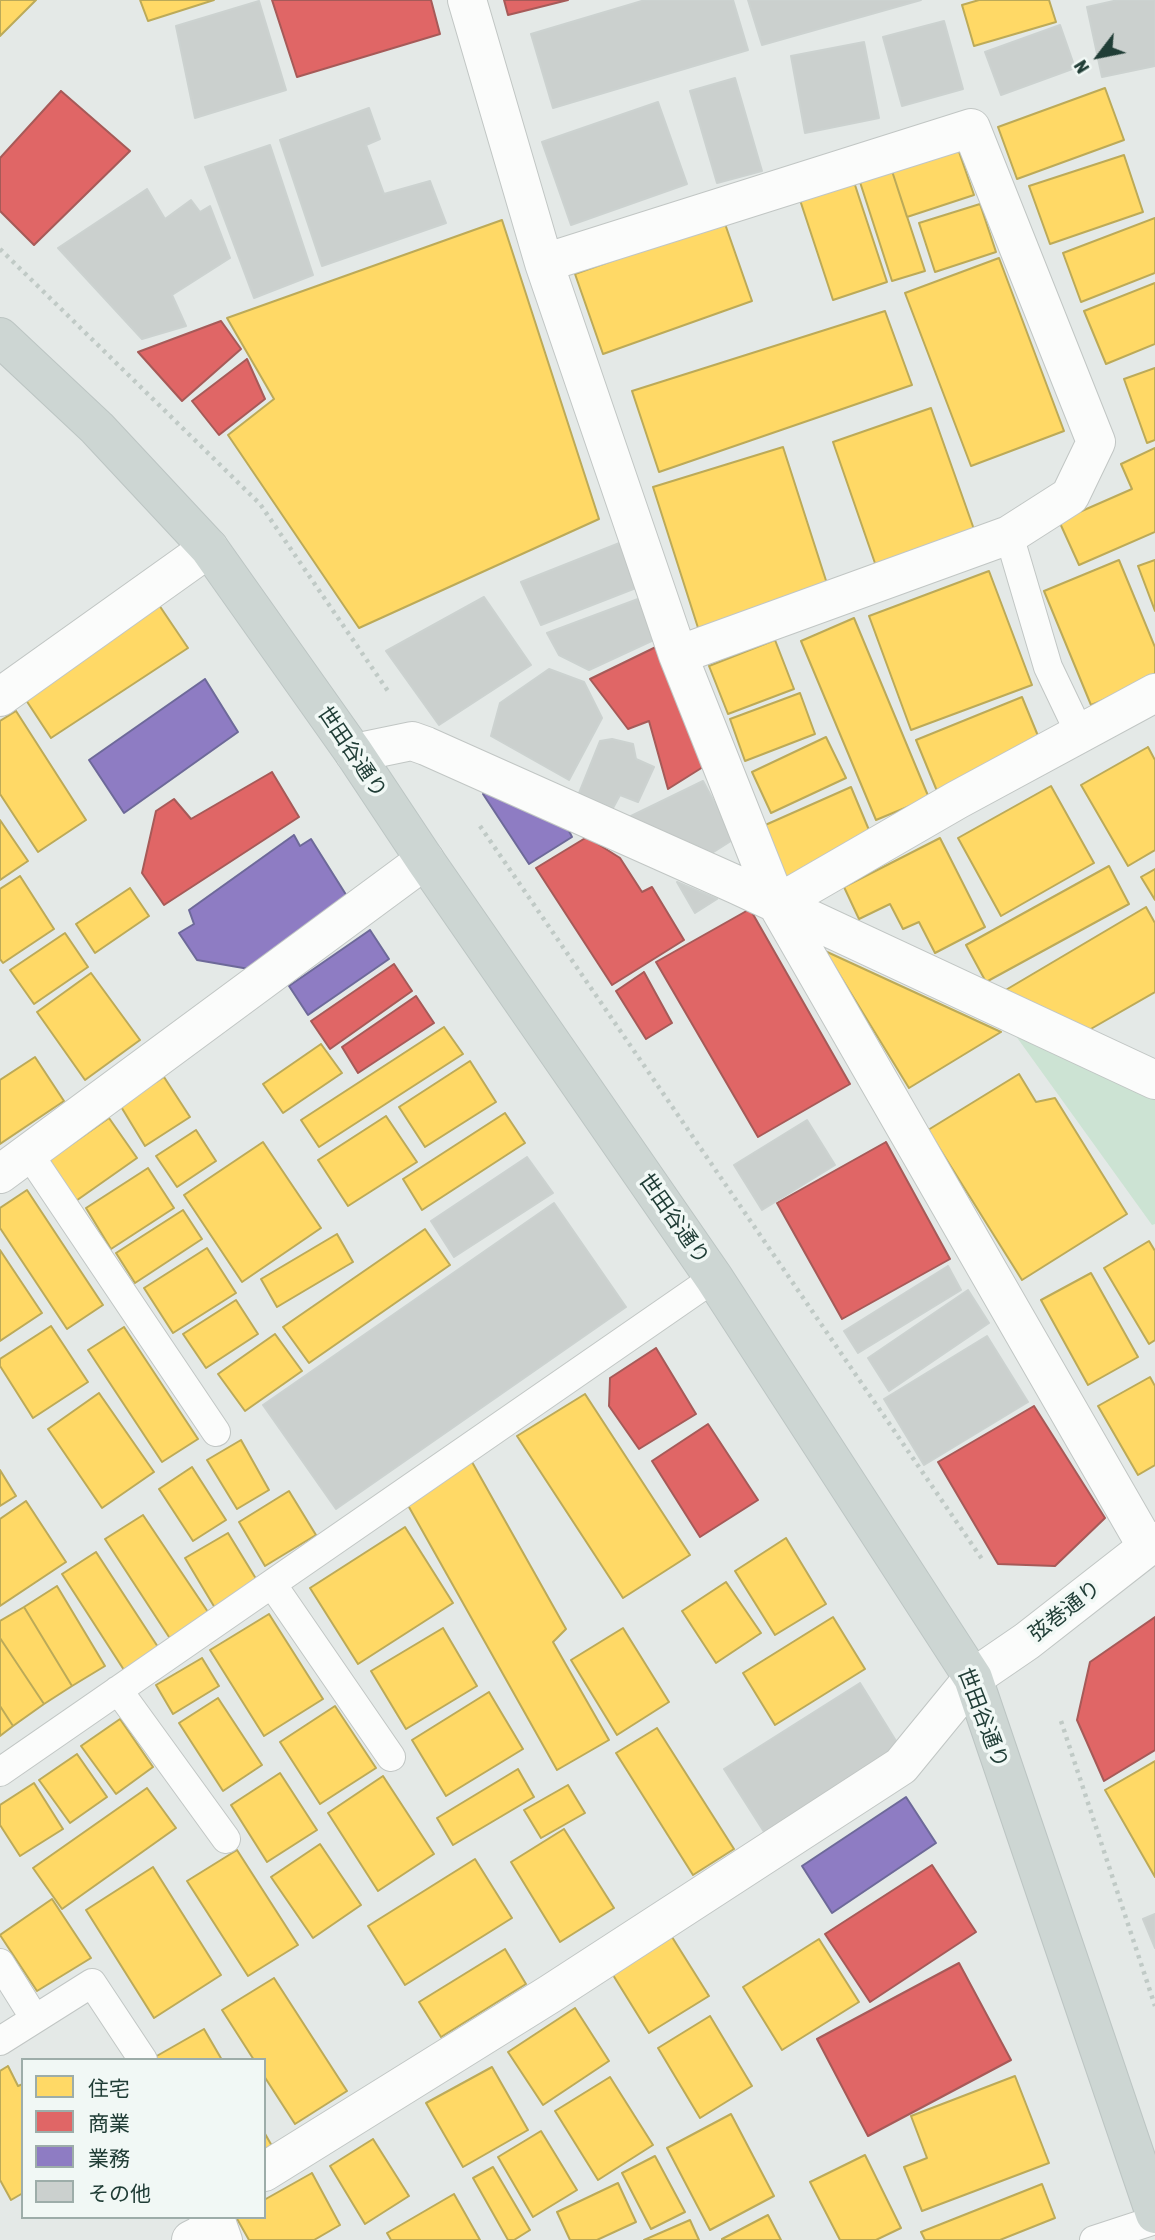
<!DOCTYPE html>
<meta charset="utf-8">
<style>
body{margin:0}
#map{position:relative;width:1155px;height:2240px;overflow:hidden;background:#e4e9e7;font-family:"Asap Condensed","Noto Sans JP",sans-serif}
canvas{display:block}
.legend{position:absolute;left:21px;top:2058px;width:245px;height:161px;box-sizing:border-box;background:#f1f8f5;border:2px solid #9dada9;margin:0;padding:9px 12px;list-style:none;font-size:21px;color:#203d36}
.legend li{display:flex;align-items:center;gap:14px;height:35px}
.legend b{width:35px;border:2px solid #9dada9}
.north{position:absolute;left:1064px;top:21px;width:70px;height:70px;-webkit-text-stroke:5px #f1f8f5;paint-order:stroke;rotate:238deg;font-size:19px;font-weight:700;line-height:28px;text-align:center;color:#203d36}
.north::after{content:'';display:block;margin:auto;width:24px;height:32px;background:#203d36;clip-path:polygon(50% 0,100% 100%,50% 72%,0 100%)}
</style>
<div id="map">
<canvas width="1155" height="2240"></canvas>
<ul class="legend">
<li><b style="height:19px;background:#ffd966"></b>住宅</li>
<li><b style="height:19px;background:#e06666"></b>商業</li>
<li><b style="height:19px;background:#8e7cc3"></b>業務</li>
<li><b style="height:19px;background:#cbd0ce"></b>その他</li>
</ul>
<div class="north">N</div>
</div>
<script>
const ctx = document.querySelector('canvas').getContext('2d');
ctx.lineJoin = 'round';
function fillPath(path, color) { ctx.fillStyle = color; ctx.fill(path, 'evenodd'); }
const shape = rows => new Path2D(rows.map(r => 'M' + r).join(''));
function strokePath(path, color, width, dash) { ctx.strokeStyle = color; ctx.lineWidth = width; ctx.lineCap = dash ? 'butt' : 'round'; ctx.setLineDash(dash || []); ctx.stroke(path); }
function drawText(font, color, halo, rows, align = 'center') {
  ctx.font = font + ' "Asap Condensed","Noto Sans JP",sans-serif'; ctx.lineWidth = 7; ctx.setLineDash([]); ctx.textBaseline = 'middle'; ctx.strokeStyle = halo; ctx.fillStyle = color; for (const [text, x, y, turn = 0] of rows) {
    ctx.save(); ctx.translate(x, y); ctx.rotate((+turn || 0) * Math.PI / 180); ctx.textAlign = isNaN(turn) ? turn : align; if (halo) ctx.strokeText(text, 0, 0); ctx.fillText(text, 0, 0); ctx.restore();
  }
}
fillPath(shape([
 [1013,1032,1155,1099,1155,1224,1152,1225]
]), '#cce3d3');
const homes = shape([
 [0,0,36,0,0,36,0,0],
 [140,0,214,0,148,21,140,0],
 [979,0,1049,0,1056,22,974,46,962,5,979,0],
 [1105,88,1124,140,1017,179,998,127,1105,88],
 [957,146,974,195,907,217,891,168,957,146],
 [1124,155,1143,212,1050,244,1029,186,1124,155],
 [891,168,925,271,892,281,859,179,891,168],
 [854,182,887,282,833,300,800,200,854,182],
 [980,204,996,252,935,272,919,223,980,204],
 [1155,218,1155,273,1081,302,1063,253,1155,218],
 [502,220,599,519,359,628,228,435,274,399,227,318,502,220],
 [724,221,752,301,603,354,575,274,724,221],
 [999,258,1064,431,971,466,905,293,999,258],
 [1155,283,1155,344,1106,364,1084,311,1155,283],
 [885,311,912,385,659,472,632,391,885,311],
 [1155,368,1155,440,1147,443,1124,379,1155,368],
 [931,408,976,535,877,569,833,442,931,408],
 [783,447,830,593,700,634,653,487,783,447],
 [1155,448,1155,532,1079,565,1059,521,1132,489,1121,464,1155,448],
 [1119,560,1155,647,1155,679,1091,705,1044,591,1119,560],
 [1155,560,1155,611,1138,566,1155,560],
 [989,571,1032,685,911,730,869,616,989,571],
 [159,605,188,648,51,738,22,694,159,605],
 [854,618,929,798,876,820,801,641,854,618],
 [775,640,794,689,728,714,709,666,775,640],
 [800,693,815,734,745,761,730,719,800,693],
 [1022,697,1043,748,937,791,916,740,1022,697],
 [16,711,86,820,38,852,0,794,0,721,16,711],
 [826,737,846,778,771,813,752,772,826,737],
 [1148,747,1155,760,1155,850,1128,866,1081,785,1148,747],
 [1051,786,1094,863,1001,916,958,838,1051,786],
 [851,787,874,842,787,880,763,826,851,787],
 [0,820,28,861,0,880,0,820],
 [940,838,985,927,935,953,919,922,903,929,890,904,859,919,844,887,940,838],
 [1109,866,1129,904,986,982,966,945,1109,866],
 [1155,869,1155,900,1141,877,1155,869],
 [20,876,54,929,3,963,0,959,0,889,20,876],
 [130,888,149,916,95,953,76,924,130,888],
 [1146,907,1155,923,1155,992,1089,1030,1004,991,1146,907],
 [65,933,88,967,34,1004,10,970,65,933],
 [825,951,1001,1032,909,1088,825,951],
 [91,973,140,1040,85,1080,37,1012,91,973],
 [444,1027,463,1054,319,1147,301,1120,444,1027],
 [321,1044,342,1073,283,1113,263,1084,321,1044],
 [35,1057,64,1101,0,1144,0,1080,35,1057],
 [470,1061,496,1102,425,1147,399,1107,470,1061],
 [1019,1074,1036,1102,1055,1098,1127,1214,1022,1280,928,1130,1019,1074],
 [164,1077,190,1117,145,1146,120,1105,164,1077],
 [505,1113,525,1143,422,1210,403,1179,505,1113],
 [386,1116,417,1162,348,1206,318,1160,386,1116],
 [109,1118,137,1158,73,1203,45,1163,109,1118],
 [196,1130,216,1161,177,1187,156,1156,196,1130],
 [263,1142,321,1228,242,1282,184,1195,263,1142],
 [148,1168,174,1208,111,1249,86,1208,148,1168],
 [27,1190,103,1305,67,1329,0,1228,0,1208,27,1190],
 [183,1210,202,1239,135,1283,116,1253,183,1210],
 [425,1229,450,1265,309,1363,283,1327,425,1229],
 [337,1234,353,1262,277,1307,261,1279,337,1234],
 [1149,1241,1155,1251,1155,1340,1149,1344,1104,1268,1149,1241],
 [207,1248,236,1293,173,1333,144,1288,207,1248],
 [0,1250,42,1313,0,1341,0,1250],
 [1091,1273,1138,1357,1088,1385,1041,1300,1091,1273],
 [236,1300,258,1334,206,1368,183,1334,236,1300],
 [51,1326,88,1382,33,1418,0,1366,0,1359,51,1326],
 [124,1327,198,1439,162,1462,88,1350,124,1327],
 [275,1334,302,1371,245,1411,218,1374,275,1334],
 [1150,1377,1155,1386,1155,1465,1138,1475,1098,1406,1150,1377],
 [99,1393,154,1472,102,1508,48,1429,99,1393],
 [585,1394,690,1555,623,1598,517,1436,585,1394],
 [241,1440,269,1490,237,1509,207,1460,241,1440],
 [472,1462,566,1629,553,1642,609,1740,557,1770,405,1500,472,1462],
 [192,1467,226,1520,193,1541,159,1489,192,1467],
 [0,1470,16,1496,0,1506,0,1470],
 [289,1491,316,1535,265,1566,239,1522,289,1491],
 [26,1501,66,1562,0,1606,0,1519,26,1501],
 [143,1515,210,1615,171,1640,105,1539,143,1515],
 [405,1527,453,1603,358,1664,310,1588,405,1527],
 [228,1533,258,1582,215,1608,185,1558,228,1533],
 [786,1538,826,1604,775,1635,735,1571,786,1538],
 [96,1552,158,1647,124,1670,62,1574,96,1552],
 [726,1582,761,1633,716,1663,682,1611,726,1582],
 [57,1586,105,1666,72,1686,24,1607,57,1586],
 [24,1607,72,1686,44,1704,0,1638,0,1621,24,1607],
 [269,1614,323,1699,264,1736,210,1650,269,1614],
 [833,1617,865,1669,775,1725,743,1673,833,1617],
 [443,1628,477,1686,406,1729,371,1671,443,1628],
 [623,1628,669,1702,617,1735,571,1660,623,1628],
 [0,1638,44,1704,13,1726,0,1706,0,1638],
 [202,1658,219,1686,173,1714,156,1685,202,1658],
 [489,1692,523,1749,446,1796,412,1740,489,1692],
 [218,1698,262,1765,223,1791,179,1723,218,1698],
 [0,1706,13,1726,0,1736,0,1706],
 [335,1706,376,1768,320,1804,280,1742,335,1706],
 [120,1719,153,1767,116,1794,81,1746,120,1719],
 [657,1728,734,1849,693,1875,616,1753,657,1728],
 [77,1754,107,1797,70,1823,39,1780,77,1754],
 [1155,1761,1155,1877,1105,1790,1155,1761],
 [518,1769,534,1797,453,1845,437,1818,518,1769],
 [280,1773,317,1830,267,1862,231,1805,280,1773],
 [383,1776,434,1854,378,1891,328,1813,383,1776],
 [34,1783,63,1829,20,1856,0,1825,0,1805,34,1783],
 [568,1785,585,1813,541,1838,524,1810,568,1785],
 [147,1788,176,1828,62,1909,33,1868,147,1788],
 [564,1829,614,1908,560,1942,511,1862,564,1829],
 [320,1844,361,1905,313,1938,271,1877,320,1844],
 [237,1850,298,1945,248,1976,187,1881,237,1850],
 [475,1859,512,1918,405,1985,368,1926,475,1859],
 [153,1867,221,1975,154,2018,86,1910,153,1867],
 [52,1899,91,1958,37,1991,0,1935,52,1899],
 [672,1937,709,1996,649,2033,613,1975,672,1937],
 [819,1939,859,2002,782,2050,743,1987,819,1939],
 [505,1949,526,1984,441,2037,419,2002,505,1949],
 [274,1978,347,2091,295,2124,264,2076,264,2060,254,2060,222,2010,274,1978],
 [575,2008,609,2061,543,2105,508,2052,575,2008],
 [710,2016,752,2086,700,2118,658,2048,710,2016],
 [204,2029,222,2060,157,2060,155,2057,204,2029],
 [8,2066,18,2086,23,2084,23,2193,11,2200,0,2180,0,2071,8,2066],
 [492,2067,528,2130,463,2167,426,2103,492,2067],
 [1015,2076,1049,2163,922,2211,904,2167,927,2158,911,2116,1015,2076],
 [610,2077,653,2145,598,2180,555,2111,610,2077],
 [731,2114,774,2196,710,2230,667,2148,731,2114],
 [541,2131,577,2190,533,2217,498,2157,541,2131],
 [264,2132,272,2146,264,2151,264,2132],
 [373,2139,409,2196,365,2224,330,2166,373,2139],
 [865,2155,901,2228,876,2240,840,2240,810,2182,865,2155],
 [655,2156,685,2212,651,2229,622,2173,655,2156],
 [493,2167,530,2230,514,2240,508,2240,473,2178,493,2167],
 [312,2173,340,2225,314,2240,249,2240,236,2217,264,2217,264,2200,312,2173],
 [618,2183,636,2222,597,2240,570,2240,557,2212,618,2183],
 [1042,2184,1055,2218,1000,2240,925,2240,921,2232,1042,2184],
 [454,2194,480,2240,391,2240,387,2233,454,2194],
 [768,2215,781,2240,722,2240,722,2239,768,2215],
 [690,2220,699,2240,644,2240,690,2220]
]);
fillPath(homes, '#ffd966');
strokePath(homes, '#bcaa58', 2);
const shops = shape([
 [272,0,431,0,440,34,297,77,272,0],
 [504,0,568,0,508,15,504,0],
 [61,91,130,151,34,245,0,211,0,158,61,91],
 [221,321,241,349,182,401,138,352,221,321],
 [247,359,265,399,219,435,192,401,247,359],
 [662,644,703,767,668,789,649,721,628,729,590,679,662,644],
 [272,772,299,817,164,905,142,873,156,811,174,799,191,819,272,772],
 [587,837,620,858,642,892,652,887,684,940,612,985,536,868,587,837],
 [750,909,850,1084,758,1137,656,962,750,909],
 [394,964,412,991,330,1049,311,1021,394,964],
 [644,972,672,1023,646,1039,616,991,644,972],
 [416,996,434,1023,358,1073,342,1047,416,996],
 [886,1142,950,1259,842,1319,777,1203,886,1142],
 [656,1348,696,1414,639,1449,609,1406,610,1378,656,1348],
 [1034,1406,1105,1518,1055,1566,998,1564,938,1462,1034,1406],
 [708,1424,758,1500,700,1537,652,1461,708,1424],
 [1155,1617,1155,1750,1104,1781,1077,1720,1090,1662,1155,1617],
 [932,1865,976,1932,870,2002,825,1934,932,1865],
 [959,1963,1011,2060,868,2136,817,2039,959,1963]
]);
fillPath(shops, '#e06666');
strokePath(shops, '#a65a58', 2);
const offices = shape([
 [205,679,238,732,124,813,89,760,205,679],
 [489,790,565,823,572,837,529,864,483,794,489,790],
 [294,835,300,846,311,839,350,901,249,969,197,960,179,933,194,924,189,910,294,835],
 [370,930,389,959,308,1015,289,986,370,930],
 [906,1797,936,1843,832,1913,802,1866,906,1797]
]);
fillPath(offices, '#8e7cc3');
strokePath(offices, '#6d6999', 2);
const building = shape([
 [645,0,733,0,748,50,553,108,531,34,645,0],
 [748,0,921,0,762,45,748,0],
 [1118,0,1155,0,1155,66,1102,77,1087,7,1118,0],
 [259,1,286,90,195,118,176,26,259,1],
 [944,21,963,89,902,106,883,37,944,21],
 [1060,25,1075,68,1001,95,985,52,1060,25],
 [864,42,879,118,805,133,791,56,864,42],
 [735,78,762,171,717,183,690,91,735,78],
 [658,102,687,184,571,225,542,142,658,102],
 [369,108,380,139,366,145,384,194,430,181,446,223,322,266,280,140,369,108],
 [270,145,313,275,254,298,205,167,270,145],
 [147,189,165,219,191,200,200,212,210,206,230,258,172,295,186,326,142,339,58,248,147,189],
 [622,542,641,586,541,625,521,582,622,542],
 [646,596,658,638,589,670,559,655,547,633,646,596],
 [484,597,531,665,439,725,386,651,484,597],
 [549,669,584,682,602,718,569,780,491,736,500,703,549,669],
 [612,739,633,744,636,759,654,767,638,802,620,795,613,808,579,793,600,741,612,739],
 [703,781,734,839,712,853,629,817,703,781],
 [677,882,717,899,695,913,677,882],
 [807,1120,835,1165,762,1210,734,1165,807,1120],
 [527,1157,553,1193,454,1257,431,1221,527,1157],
 [554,1203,626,1307,336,1509,263,1405,554,1203],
 [948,1266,961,1290,858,1353,844,1331,948,1266],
 [968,1290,989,1323,889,1391,868,1358,968,1290],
 [987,1336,1028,1402,924,1465,884,1399,987,1336],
 [860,1683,901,1749,766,1835,724,1769,860,1683],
 [1155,1914,1155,1948,1143,1919,1155,1914]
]);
fillPath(building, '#cbd0ce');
strokePath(building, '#ccd2d0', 2);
const service = shape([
 [1009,535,1048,667,1080,734],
 [29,1154,216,1432],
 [272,1584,391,1757],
 [118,1690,226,1839],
 [0,1772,714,1278],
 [0,1963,35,2019],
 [0,2041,92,1983,143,2060],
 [220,2217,228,2240],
 [1094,2240,1155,2220]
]);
const minor = shape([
 [467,0,544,263,678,655,777,904,1147,1547],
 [544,263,971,128,1096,442,1070,496,1009,535,678,655],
 [0,697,209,548],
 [354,753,412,741,426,746,737,885,1155,1080],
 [777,904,957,800,1155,693],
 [0,1174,425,860],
 [264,2172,550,1994,901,1766,973,1678],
 [191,2240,205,2233,210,2217]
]);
const tertiary = shape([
 [973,1678,1027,1641,1155,1541]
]);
const primary = shape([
 [0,337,97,428,209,548,354,753,425,860,714,1278,973,1678,1155,2214]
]);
strokePath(service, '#c1c6c4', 30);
strokePath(minor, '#c1c6c4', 40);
strokePath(tertiary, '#c1c6c4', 40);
strokePath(primary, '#bcc5c3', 40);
strokePath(shape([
 [0,249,260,504,390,694],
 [480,826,984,1562],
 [1061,1721,1155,2006]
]), '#c0cac6', 4.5, [3.5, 5]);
strokePath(service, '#fbfcfb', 28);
strokePath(minor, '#fbfcfb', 38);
strokePath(tertiary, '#fbfcfb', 38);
strokePath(primary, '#cdd6d3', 38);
drawText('21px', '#203d36', '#f1f8f5', [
 ["世田谷通り",352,752,56],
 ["世田谷通り",674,1219,55],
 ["弦巻通り",1065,1611,-38],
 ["世田谷通り",983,1718,69]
]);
</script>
